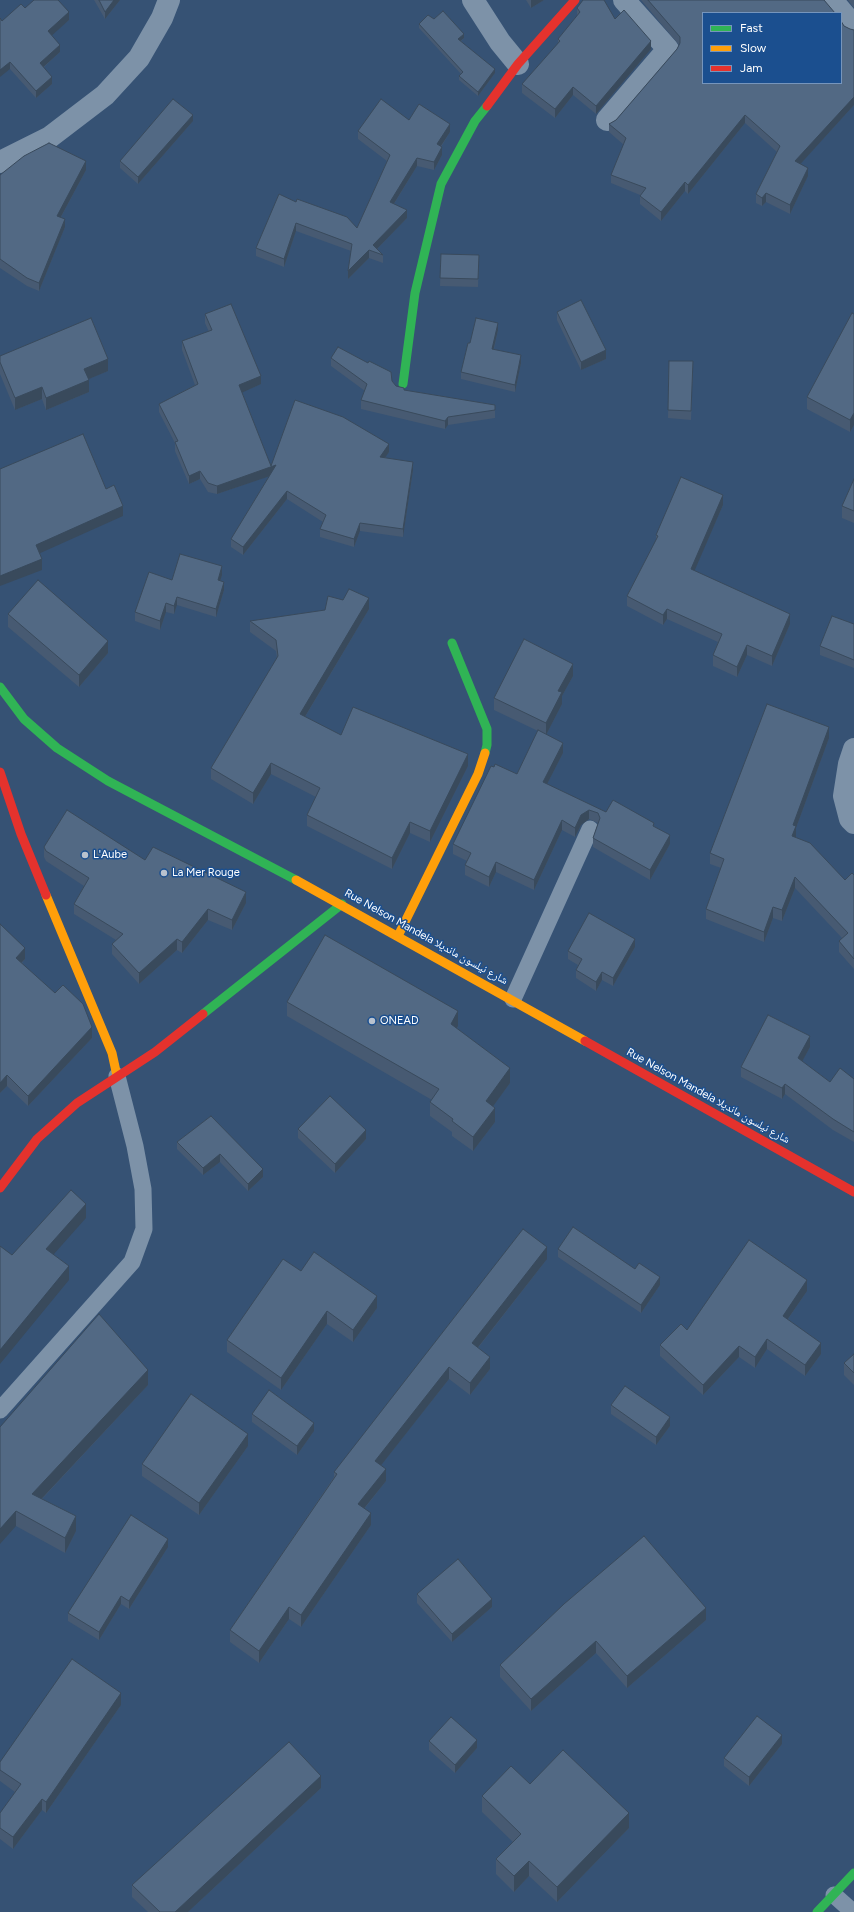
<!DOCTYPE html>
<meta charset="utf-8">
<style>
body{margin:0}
#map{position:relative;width:854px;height:1912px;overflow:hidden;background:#365274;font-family:Figtree,sans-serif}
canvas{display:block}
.legend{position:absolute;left:702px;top:12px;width:140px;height:72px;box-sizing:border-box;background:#1b4f8f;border:1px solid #7695bc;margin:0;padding:5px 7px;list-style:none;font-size:12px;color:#fff}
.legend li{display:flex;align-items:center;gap:8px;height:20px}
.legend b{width:20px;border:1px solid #7695bc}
</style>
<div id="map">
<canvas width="854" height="1912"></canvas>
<ul class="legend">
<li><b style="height:5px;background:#30b455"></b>Fast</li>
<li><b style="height:5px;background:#ff9f0a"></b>Slow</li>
<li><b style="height:5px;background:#e5322d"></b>Jam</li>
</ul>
</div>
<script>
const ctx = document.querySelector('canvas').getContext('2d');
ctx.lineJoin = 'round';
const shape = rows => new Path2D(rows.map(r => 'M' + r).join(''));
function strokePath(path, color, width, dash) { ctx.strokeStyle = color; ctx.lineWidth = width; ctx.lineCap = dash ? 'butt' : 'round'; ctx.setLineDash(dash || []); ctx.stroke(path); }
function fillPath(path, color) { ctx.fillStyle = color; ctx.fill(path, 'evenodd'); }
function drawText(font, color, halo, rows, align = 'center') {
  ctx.font = font + ' Figtree,"Noto Naskh Arabic",sans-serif'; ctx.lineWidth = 3; ctx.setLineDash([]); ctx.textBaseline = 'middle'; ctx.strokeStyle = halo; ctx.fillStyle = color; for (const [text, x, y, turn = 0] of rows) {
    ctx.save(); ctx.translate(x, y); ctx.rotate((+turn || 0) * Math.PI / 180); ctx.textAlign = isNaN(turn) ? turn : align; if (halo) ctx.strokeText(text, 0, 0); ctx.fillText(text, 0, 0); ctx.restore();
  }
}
strokePath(shape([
 [513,999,590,829],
 [0,1410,132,1262,144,1229,143,1189,135,1146,117,1076],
 [834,1895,853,1912]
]), '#7d92a8', 17);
strokePath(shape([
 [473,0,500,42,518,64],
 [832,0,854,26],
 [607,120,668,49,624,0],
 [0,162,50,137,105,95,139,58,162,18,169,0],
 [854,749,849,764,844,796,850,819,854,823]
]), '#7d92a8', 22);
strokePath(shape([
 [403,384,415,293,441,184,475,121,487,106],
 [452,643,487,729,487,745,485,753],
 [0,687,24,719,57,748,108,781,296,880],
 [203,1014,342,904],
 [817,1912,854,1873]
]), '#30b455', 9);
strokePath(shape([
 [296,880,585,1041],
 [46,895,112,1053,117,1076],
 [398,936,478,774,485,753]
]), '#ff9f0a', 9);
strokePath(shape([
 [487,106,518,64,575,0],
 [0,772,21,834,46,895],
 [585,1041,854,1192],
 [0,1188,37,1139,77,1103,155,1052,203,1014]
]), '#e5322d', 9);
fillPath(shape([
 [94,0,120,0,105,19],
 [526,0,544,0,531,8],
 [641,0,824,0,844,26,850,29,854,30,854,105,800,164,808,176,790,214,766,202,762,206,756,203,756,194,777,152,745,123,688,194,685,191,661,221,640,204,640,195,611,183,611,175,624,145,609,132,609,124,616,120,677,49,679,45],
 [848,0,854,0,854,8],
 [25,8,69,20,51,35,60,52,44,67,52,84,36,98,10,69,2,21],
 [577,8,615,19,651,49,596,114,573,95,555,118,522,93,522,84,558,44,558,39,577,16],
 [434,19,464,38,461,41,495,73,478,96,459,80,459,76,461,74,419,28,419,24],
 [409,120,450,132,441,147,442,155,434,170,417,166,394,204,407,218,377,249,383,255,383,263,369,258,348,279,351,251,296,231,284,267,256,256,256,248,296,202,357,228,387,161,358,139,358,131],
 [193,121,138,184,120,168,120,161],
 [86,170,61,217,65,227,39,291,27,286,0,268,0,175],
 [441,254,479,255,478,287,440,286],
 [557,312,606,359,581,370,557,320],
 [205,314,261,384,242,392,271,466,389,452,385,457,413,470,403,537,360,531,354,547,320,537,320,529,323,522,287,499,243,555,231,547,231,539,269,476,217,494,208,492,200,479,189,484,175,451,175,443,159,412,159,404,195,385,182,350,182,341,209,332,205,323],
 [854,314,854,425,850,432,807,409,807,397],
 [498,330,494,349,521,363,515,392,461,379,461,372],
 [0,356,108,371,88,379,89,392,46,410,42,399,15,410,0,374],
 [331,358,392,381,396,386,404,390,495,405,495,418,448,425,445,429,361,409,361,400,365,391,331,366],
 [669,361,693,361,691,420,668,418],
 [854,479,854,523,842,518,842,506],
 [723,505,694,571,790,624,772,666,747,655,737,677,713,666,713,655,718,642,667,619,663,625,627,606,627,596,656,540,656,535],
 [222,575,220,581,224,590,216,617,177,605,174,614,166,612,160,630,135,621,135,612,172,580],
 [369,609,305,717,341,735,468,766,430,842,410,833,392,869,307,826,307,815,316,797,271,774,253,804,211,779,211,768,277,658,276,651,250,632,250,621],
 [8,614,108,653,79,687,8,627],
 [854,624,854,668,820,655,820,646],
 [573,676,562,696,562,704,546,735,563,753,547,784,606,812,654,826,670,844,650,880,593,847,593,838,598,823,589,819,581,825,575,837,562,830,534,890,496,872,489,887,465,875,465,865,467,861,453,854,453,844,517,774,538,731,494,710,494,698],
 [829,738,796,828,796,837,845,880,854,875,854,969,839,952,839,941,842,938,795,888,782,921,773,918,764,942,706,919,706,909,721,868,710,864,710,853],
 [44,847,145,860,246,903,232,930,208,920,182,953,177,950,139,984,112,954,112,944,116,940,74,914,74,904,84,886,46,861,44,857],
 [0,924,25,959,22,963,92,1038,28,1106,7,1086,0,1093],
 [635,947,613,986,602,980,596,991,576,978,576,970,578,965,568,959,568,951],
 [287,1002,458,1026,457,1029,510,1083,493,1106,495,1122,473,1151,452,1136,452,1132,430,1116,430,1102,432,1100,287,1016],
 [810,1047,802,1061,830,1082,854,1079,854,1142,833,1130,785,1094,782,1099,741,1077,741,1067],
 [211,1116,263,1177,248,1191,220,1162,203,1175,177,1149,177,1142],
 [298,1129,366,1139,335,1173,298,1138],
 [558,1249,635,1269,660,1285,641,1313,558,1257],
 [547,1259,478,1348,490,1369,470,1395,449,1379,381,1465,386,1481,365,1508,371,1525,301,1627,289,1619,259,1663,230,1642,230,1630,334,1477,334,1472],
 [301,1271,377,1308,353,1342,327,1324,281,1390,227,1352,227,1340],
 [807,1291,788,1319,821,1354,805,1376,767,1349,755,1368,739,1357,703,1395,660,1356,660,1345,687,1330],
 [854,1354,854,1385,844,1375,844,1363],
 [148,1385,42,1499,76,1531,65,1553,16,1526,0,1427],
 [611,1405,670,1426,656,1445,611,1414],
 [252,1414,314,1431,297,1455,252,1422],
 [248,1446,199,1515,142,1476,142,1464],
 [168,1547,129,1609,121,1604,99,1640,68,1621,68,1613],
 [417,1594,492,1607,452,1642,417,1603],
 [564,1604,706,1620,627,1688,596,1653,531,1711,500,1677,500,1665],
 [121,1705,46,1813,42,1810,13,1849,0,1839,0,1813,15,1792,0,1781,0,1762],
 [429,1741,477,1748,455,1773,429,1750],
 [782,1744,749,1786,724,1766,724,1758],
 [530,1784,629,1828,557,1902,529,1876,514,1892,496,1874,496,1859,513,1842,482,1812,482,1796],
 [321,1788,188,1912,148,1912,132,1897,132,1885]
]), '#475a72');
fillPath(shape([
 [114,0,120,0,105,19,105,12],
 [531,0,544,0,531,8],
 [69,12,69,20,48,39,48,31],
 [464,34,464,38,458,43,458,39],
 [651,41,651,49,596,114,596,106],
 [60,45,60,52,40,70,40,63],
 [10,62,10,69,0,77,0,70],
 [495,69,495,73,478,96,478,92],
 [52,77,52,84,36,98,36,91],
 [573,87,573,95,555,118,555,109],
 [854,97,854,105,795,170,795,161],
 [193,115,193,121,138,184,138,177],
 [745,115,745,123,688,194,688,185],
 [450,124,450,132,437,152,437,144],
 [442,147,442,155,434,170,434,162],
 [417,158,417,166,390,210,390,202],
 [86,161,86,170,57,224,57,216],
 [808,168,808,176,790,214,790,205],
 [685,182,685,191,661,221,661,212],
 [766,193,766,202,762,206,762,198],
 [407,210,407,218,374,252,373,245],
 [65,219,65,227,39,291,39,283],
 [296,223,296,231,284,267,284,259],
 [369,250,369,258,348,279,348,271],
 [498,323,498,330,492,356,492,349],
 [606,350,606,359,581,370,581,362],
 [521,355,521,363,515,392,515,385],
 [108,359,108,371,84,381,84,369],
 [261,376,261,384,239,394,239,385],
 [89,380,89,392,46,410,46,398],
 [42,387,42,399,15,410,15,398],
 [854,413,854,425,850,432,850,420],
 [448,417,448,425,445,429,445,421],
 [389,444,389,452,380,465,380,457],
 [413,462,413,470,403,537,403,529],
 [276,465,276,474,217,494,217,486],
 [200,471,200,479,189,484,189,476],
 [287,491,287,499,243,555,243,547],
 [723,495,723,505,691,579,691,569],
 [123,506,123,516,36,555,36,545],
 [360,523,360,531,354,547,354,539],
 [42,559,42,570,0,586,0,576],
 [222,566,222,575,218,588,218,580],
 [224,582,224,590,216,617,216,609],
 [177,597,177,605,174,614,174,606],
 [369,598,369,609,300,725,300,714],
 [166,603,166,612,160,630,160,621],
 [667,609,667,619,663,625,663,615],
 [790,614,790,624,772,666,772,656],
 [108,641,108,653,79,687,79,675],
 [747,645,747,655,737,677,737,667],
 [573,664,573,676,562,696,562,704,546,735,546,723,558,691],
 [829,727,829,738,796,828,796,837,792,846,793,825],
 [563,743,563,753,543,792,543,782],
 [468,754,468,766,430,842,430,831],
 [271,763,271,774,253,804,253,793],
 [589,810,589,819,581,825,575,837,575,828,581,815],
 [562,820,562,830,534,890,534,880],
 [410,822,410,833,392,869,392,858],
 [670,835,670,844,650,880,650,870],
 [496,862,496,872,489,887,489,877],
 [795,877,795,888,782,921,782,910],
 [246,892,246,903,232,930,232,920],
 [773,907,773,918,764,942,764,932],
 [208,909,208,920,182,953,182,942],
 [177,939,177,950,139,984,139,973],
 [635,939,635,947,613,986,613,978],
 [25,948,25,959,16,968,16,958],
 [602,972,602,980,596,991,596,982],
 [458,1011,458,1026,451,1039,451,1024],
 [92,1027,92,1038,28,1106,28,1096],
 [810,1036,810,1047,798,1069,798,1058],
 [510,1068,510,1083,486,1116,486,1101],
 [7,1075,7,1086,0,1093,0,1083],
 [785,1084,785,1094,782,1099,782,1088],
 [495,1108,495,1122,473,1151,473,1137],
 [366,1130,366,1139,335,1173,335,1164],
 [220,1154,220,1162,203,1175,203,1168],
 [263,1169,263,1177,248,1191,248,1184],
 [86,1204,86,1218,46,1263,46,1249],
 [547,1247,547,1259,472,1355,472,1343],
 [69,1266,69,1280,0,1364,0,1350],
 [660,1277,660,1285,641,1313,641,1305],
 [807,1280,807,1291,783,1326,783,1316],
 [377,1296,377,1308,353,1342,353,1330],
 [327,1311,327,1324,281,1390,281,1378],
 [767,1339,767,1349,755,1368,755,1357],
 [821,1343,821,1354,805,1376,805,1365],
 [739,1346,739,1357,703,1395,703,1385],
 [490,1357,490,1369,470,1395,470,1383],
 [449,1367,449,1379,375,1473,375,1461],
 [148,1370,148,1385,32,1509,32,1494],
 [670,1417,670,1426,656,1445,656,1437],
 [314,1423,314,1431,297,1455,297,1446],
 [248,1434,248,1446,199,1515,199,1503],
 [386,1469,386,1481,358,1516,358,1504],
 [16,1511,16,1526,0,1544,0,1529],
 [371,1513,371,1525,301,1627,301,1615],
 [76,1516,76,1531,65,1553,65,1538],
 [168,1539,168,1547,129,1609,129,1601],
 [121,1596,121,1604,99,1640,99,1632],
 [492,1599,492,1607,452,1642,452,1634],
 [289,1607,289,1619,259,1663,259,1651],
 [706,1608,706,1620,627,1688,627,1676],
 [596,1641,596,1653,531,1711,531,1699],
 [121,1693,121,1705,46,1813,46,1802],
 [782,1735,782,1744,749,1786,749,1777],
 [477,1740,477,1748,455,1773,455,1765],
 [321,1776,321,1788,188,1912,175,1912],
 [42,1799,42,1810,13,1849,13,1837],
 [629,1813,629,1828,557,1902,557,1887],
 [529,1861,529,1876,514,1892,514,1876]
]), '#394a5c');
const building = shape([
 [34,0,58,0,69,12,48,31,60,45,40,63,52,77,36,91,10,62,0,70,0,18,2,21,21,4,25,8,34,0],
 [99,0,114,0,105,12,99,0],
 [583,0,604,0,615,19,624,10,651,41,596,106,573,87,555,109,522,84,560,41,558,39,580,12,577,8,583,0],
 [648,0,824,0,835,13,703,13,703,83,841,83,841,21,844,26,850,29,854,30,854,97,795,161,808,168,790,205,766,193,762,198,756,194,780,146,745,115,688,185,685,182,661,212,640,196,646,188,611,175,626,138,609,124,616,120,677,49,680,43,680,37,648,0],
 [443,11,464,34,458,39,495,69,478,92,459,76,463,72,419,24,428,15,434,19,443,11],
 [173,99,193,115,138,177,120,161,173,99],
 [381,99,409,120,419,104,450,124,437,144,442,147,434,162,417,158,390,202,407,210,373,245,383,255,369,250,348,271,352,244,296,223,284,259,256,248,279,194,296,202,297,199,347,217,357,228,390,155,358,131,381,99],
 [49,143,86,161,57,216,65,219,39,283,27,278,0,259,0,175,24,156,49,143],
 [441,254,479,255,478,279,440,278,441,254],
 [581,300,606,350,581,362,557,312,581,300],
 [231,304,261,376,239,385,271,466,295,400,343,417,389,444,380,457,413,462,403,529,360,523,354,539,320,529,326,515,287,491,243,547,231,539,276,465,217,486,208,483,200,471,189,476,175,442,178,441,159,404,198,384,182,341,212,330,205,314,231,304],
 [852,313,854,314,854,413,850,420,807,397,852,313],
 [91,318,108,359,84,369,89,380,46,398,42,387,15,398,0,362,0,356,91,318],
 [476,318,498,323,492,349,521,355,515,385,461,372,468,343,470,343,476,318],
 [338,347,368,363,369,361,391,372,392,381,396,386,404,388,404,390,495,405,495,410,448,417,445,421,361,400,367,384,331,358,338,347],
 [669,361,693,361,691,411,668,410,669,361],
 [83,434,106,489,114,485,123,506,36,545,42,559,0,576,0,469,83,434],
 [681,477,723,495,691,569,790,614,772,656,747,645,737,667,713,655,722,634,667,609,663,615,627,596,658,536,656,535,681,477],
 [854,479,854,511,842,506,854,479],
 [180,554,222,566,218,580,224,582,216,609,177,597,174,606,166,603,160,621,135,612,149,572,172,580,180,554],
 [38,580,108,641,79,675,8,614,38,580],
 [349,589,369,598,300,714,341,735,353,707,468,754,430,831,410,822,392,858,307,815,320,788,271,763,253,793,211,768,278,656,276,640,250,621,325,610,328,596,343,600,349,589],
 [832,616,854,624,854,660,820,646,832,616],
 [524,639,573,664,558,691,562,692,546,723,494,698,524,639],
 [767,704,829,727,793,825,796,826,792,836,810,843,845,880,852,873,854,875,854,959,839,941,848,933,795,877,782,910,773,907,764,932,706,909,724,859,710,853,767,704],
 [538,730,563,743,543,782,606,812,613,800,654,823,653,826,670,835,650,870,593,838,600,818,598,813,589,810,581,815,575,828,562,820,534,880,496,862,489,877,465,865,471,853,453,844,491,766,494,767,495,764,517,774,538,730],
 [67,810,145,860,153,847,246,892,232,920,208,909,182,942,177,939,139,973,112,944,123,934,74,904,89,878,46,851,44,847,67,810],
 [589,913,635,939,613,978,602,972,596,982,576,970,582,959,568,951,589,913],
 [0,924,25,948,16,958,55,993,63,985,83,1004,92,1027,28,1096,7,1075,0,1083,0,924],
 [325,935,458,1011,451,1024,510,1068,486,1101,495,1108,473,1137,452,1121,453,1119,430,1102,439,1089,287,1002,325,935],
 [768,1015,810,1036,798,1058,830,1082,840,1068,854,1079,854,1132,833,1119,785,1084,782,1088,741,1067,768,1015],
 [330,1096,366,1130,335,1164,298,1129,330,1096],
 [211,1116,263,1169,248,1184,220,1154,203,1168,177,1142,211,1116],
 [71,1190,86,1204,46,1249,69,1266,0,1350,0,1246,12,1255,71,1190],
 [573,1227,635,1269,639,1263,660,1277,641,1305,558,1249,573,1227],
 [523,1229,547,1247,472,1343,490,1357,470,1383,449,1367,375,1461,386,1469,358,1504,371,1513,301,1615,289,1607,259,1651,230,1630,337,1474,334,1472,523,1229],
 [749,1240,807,1280,783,1316,821,1343,805,1365,767,1339,755,1357,739,1346,703,1385,660,1345,681,1324,687,1330,749,1240],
 [314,1252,377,1296,353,1330,327,1311,281,1378,227,1340,283,1259,301,1271,314,1252],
 [99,1314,148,1370,32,1494,76,1516,65,1538,16,1511,0,1529,0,1427,99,1314],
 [854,1354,854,1373,844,1363,854,1354],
 [625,1386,670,1417,656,1437,611,1405,625,1386],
 [269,1390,314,1423,297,1446,252,1414,269,1390],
 [191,1394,248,1434,199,1503,142,1464,191,1394],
 [131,1515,168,1539,129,1601,121,1596,99,1632,68,1613,131,1515],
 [644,1536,706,1608,627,1676,596,1641,531,1699,500,1665,564,1604,644,1536],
 [458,1559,492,1599,452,1634,417,1594,458,1559],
 [72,1659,121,1693,46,1802,42,1799,13,1837,0,1828,0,1813,21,1784,0,1770,0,1762,72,1659],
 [757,1716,782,1735,749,1777,724,1758,757,1716],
 [451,1717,477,1740,455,1765,429,1741,451,1717],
 [289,1742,321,1776,175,1912,160,1912,132,1885,289,1742],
 [563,1750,629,1813,557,1887,529,1861,514,1876,496,1859,521,1834,482,1796,511,1766,530,1784,563,1750]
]);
fillPath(building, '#526984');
strokePath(building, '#394a5c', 1);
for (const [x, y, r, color] of [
 [85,855,4,"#b9c2ce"],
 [164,873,4,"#b9c2ce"],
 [372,1021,4,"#b9c2ce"]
]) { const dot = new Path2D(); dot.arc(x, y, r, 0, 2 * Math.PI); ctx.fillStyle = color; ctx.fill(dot); strokePath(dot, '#1b4f8f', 1.5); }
drawText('11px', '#fff', '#1b4f8f', [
 ["L'Aube",93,855],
 ["La Mer Rouge",172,873],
 ["ONEAD",380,1021]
], 'left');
drawText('11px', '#fff', '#1b4f8f', [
 ["Rue Nelson Mandela شارع نيلسون مانديلا",426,937,29],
 ["Rue Nelson Mandela شارع نيلسون مانديلا",708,1096,29]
]);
</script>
